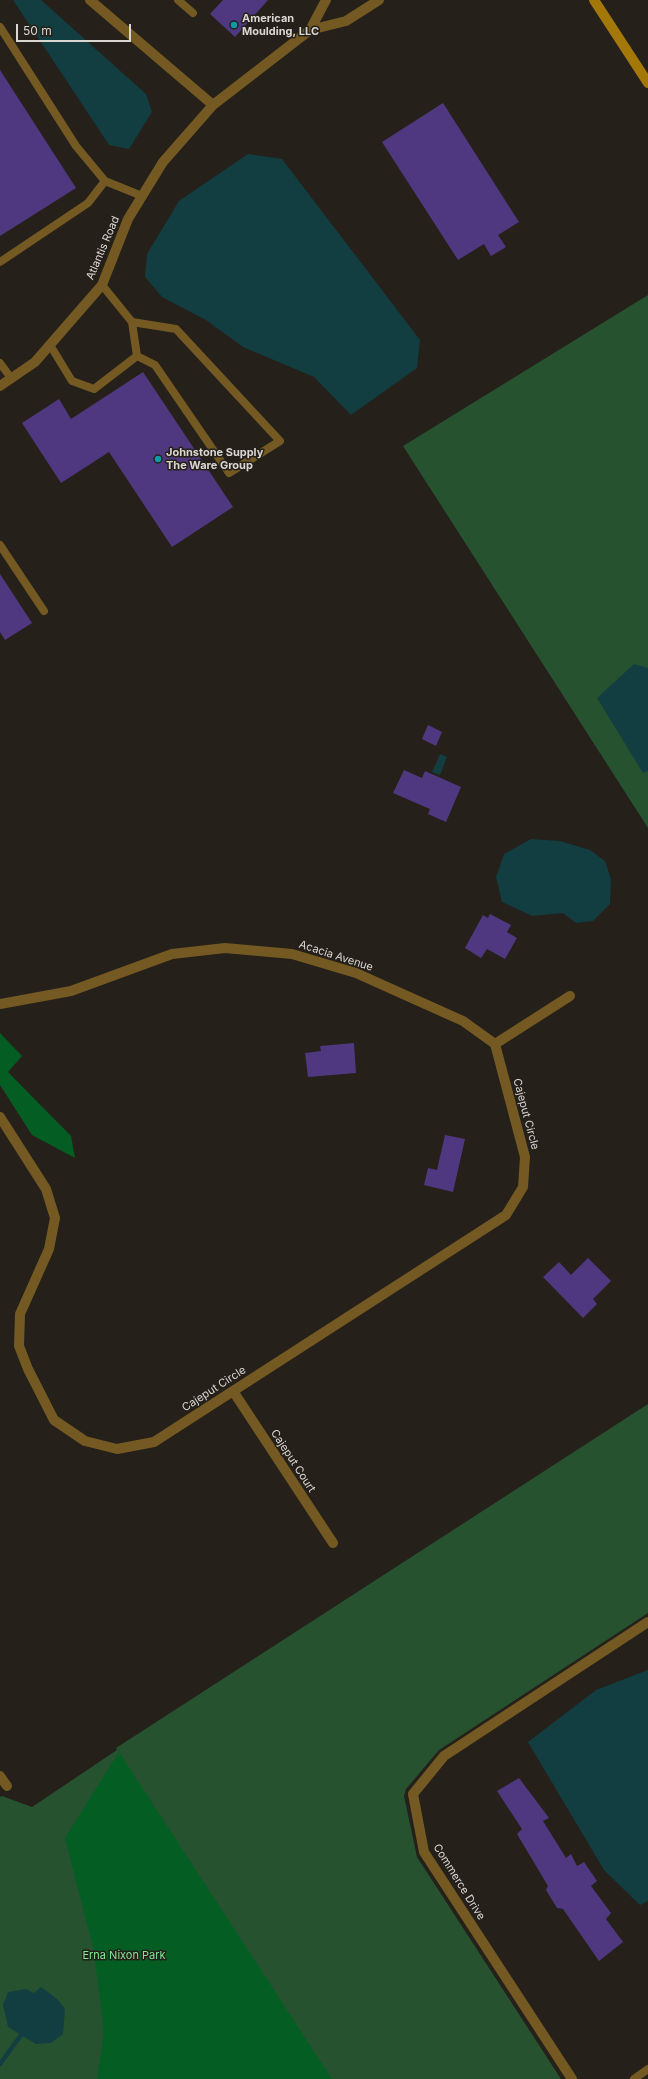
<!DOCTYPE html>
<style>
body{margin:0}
#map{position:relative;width:648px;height:2079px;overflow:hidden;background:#25201a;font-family:Inter,sans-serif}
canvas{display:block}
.scale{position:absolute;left:16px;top:24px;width:115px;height:18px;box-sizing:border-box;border:2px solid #dad7d2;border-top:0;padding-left:5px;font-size:12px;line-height:14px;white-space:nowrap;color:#dad7d2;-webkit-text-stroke:3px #25201a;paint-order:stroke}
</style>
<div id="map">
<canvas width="648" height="2079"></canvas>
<div class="scale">50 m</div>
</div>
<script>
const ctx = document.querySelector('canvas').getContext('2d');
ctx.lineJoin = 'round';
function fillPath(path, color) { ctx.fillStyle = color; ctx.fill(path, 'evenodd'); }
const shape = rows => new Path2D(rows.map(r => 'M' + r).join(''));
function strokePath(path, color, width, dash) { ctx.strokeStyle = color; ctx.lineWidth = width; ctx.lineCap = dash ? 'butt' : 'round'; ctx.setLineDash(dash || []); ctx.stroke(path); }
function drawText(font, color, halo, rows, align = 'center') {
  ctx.font = font + ' Inter,sans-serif'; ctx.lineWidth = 3; ctx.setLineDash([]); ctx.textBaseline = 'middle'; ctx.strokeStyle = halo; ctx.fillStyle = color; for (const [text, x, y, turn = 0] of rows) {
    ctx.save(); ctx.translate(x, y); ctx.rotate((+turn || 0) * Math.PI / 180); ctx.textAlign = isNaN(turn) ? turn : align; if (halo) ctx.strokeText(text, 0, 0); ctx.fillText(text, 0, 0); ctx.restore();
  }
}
fillPath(shape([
 [648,295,648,828,403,446],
 [648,1404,648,1613,439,1750,406,1789,404,1796,417,1857,561,2079,0,2079,0,1797,2,1796,32,1807,117,1750,116,1748]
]), '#26522f');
fillPath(shape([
 [0,1033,22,1056,8,1072,71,1136,75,1158,32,1135,0,1085],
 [119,1752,332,2079,97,2079,104,2033,94,1951,65,1838]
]), '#045e24');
fillPath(shape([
 [13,0,41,0,146,94,152,112,129,149,109,145],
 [248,154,282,159,420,340,417,368,351,415,314,377,243,347,206,320,162,297,145,277,147,254,179,201],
 [634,664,648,668,648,771,643,773,597,698],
 [440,754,447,757,440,775,432,772],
 [531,839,560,841,590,850,605,861,611,879,610,904,593,921,576,923,563,913,532,916,502,902,496,877,504,854],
 [648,1670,648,1901,640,1905,604,1870,528,1742,596,1690],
 [41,1987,57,1999,65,2009,63,2034,51,2043,36,2044,8,2027,3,2005,8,1992,26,1989,34,1993]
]), '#123e42');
strokePath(shape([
 [0,2064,21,2035]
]), '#123e42', 4.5);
fillPath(shape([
 [223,0,268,0,235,37,210,14],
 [0,70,76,188,0,236],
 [443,103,519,222,498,235,506,247,491,256,484,244,458,260,382,142],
 [143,372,233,507,172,547,109,452,61,483,22,423,59,399,71,419],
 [0,574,32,623,5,640,0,632],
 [428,725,442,732,436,746,422,739],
 [404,770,422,778,425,771,461,787,446,822,428,814,430,809,393,793],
 [490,914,511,925,507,932,517,938,505,959,487,949,481,958,465,948,483,915,488,918],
 [354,1043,356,1073,308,1077,305,1053,321,1051,320,1046],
 [445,1135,465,1139,453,1192,424,1185,428,1168,437,1170],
 [588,1258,611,1281,593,1299,597,1304,583,1318,543,1277,559,1262,571,1275],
 [519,1778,549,1818,543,1821,566,1858,571,1854,577,1866,584,1862,597,1881,591,1886,611,1913,606,1919,623,1942,599,1961,563,1909,557,1908,546,1890,548,1886,517,1834,522,1829,497,1791]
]), '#503881');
strokePath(shape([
 [178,0,193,13],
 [0,27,76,146,105,181],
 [0,262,88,203,105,181,142,196],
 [132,322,176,329,280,441,229,473,155,365,137,356],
 [50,345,72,381,94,389,137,356,132,322,102,285],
 [0,363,11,378],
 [0,545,44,611],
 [634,2079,648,2069]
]), '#745922', 8);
strokePath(shape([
 [310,30,346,21,379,0],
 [213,105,310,30,326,0],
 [0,386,35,362,102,285,128,219,163,162,213,105,90,0],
 [0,1004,71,991,172,954,225,948,292,954,356,973,463,1021,495,1044,570,996],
 [0,1117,46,1189,55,1218,49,1249,20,1314,19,1346,28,1369,54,1420,85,1441,117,1449,154,1442,506,1215,523,1187,525,1157,495,1044],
 [233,1391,333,1543],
 [0,1776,7,1786],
 [572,2079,424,1852,413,1794,444,1756,648,1622]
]), '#745922', 10);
strokePath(shape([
 [594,0,648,83]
]), '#a37809', 10);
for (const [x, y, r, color] of [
 [234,25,4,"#0f9aa8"],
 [158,459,4,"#0f9aa8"]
]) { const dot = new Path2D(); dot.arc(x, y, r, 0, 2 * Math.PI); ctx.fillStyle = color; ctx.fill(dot); strokePath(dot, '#25201a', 1.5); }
drawText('bold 11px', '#dad7d2', '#25201a', [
 ["American",242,19],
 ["Moulding, LLC",242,32],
 ["Johnstone Supply",166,453],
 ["The Ware Group",166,466]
], 'left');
drawText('11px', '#dad7d2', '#25201a', [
 ["Atlantis Road",103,248,-67],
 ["Acacia Avenue",336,956,18],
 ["Cajeput Circle",526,1114,75],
 ["Cajeput Circle",214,1389,-33],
 ["Cajeput Court",293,1461,57],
 ["Commerce Drive",459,1882,58]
]);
drawText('11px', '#82e694', '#25201a', [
 ["Erna Nixon Park",124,1956]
]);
</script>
